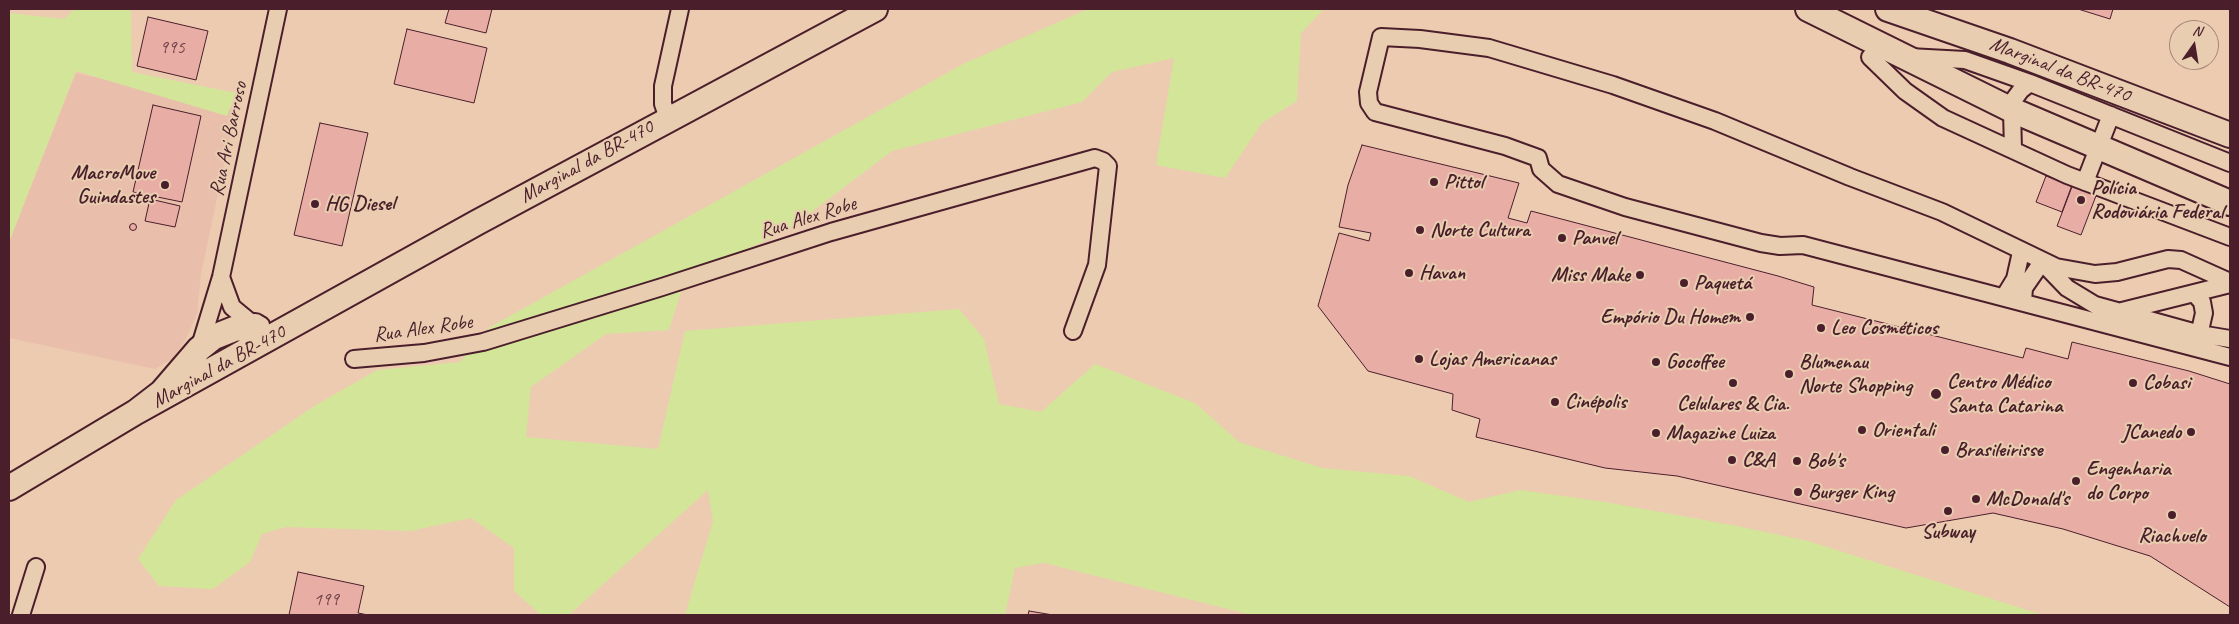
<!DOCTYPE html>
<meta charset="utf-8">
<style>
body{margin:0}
#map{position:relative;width:2239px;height:624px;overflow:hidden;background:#edcbb1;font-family:Caveat,sans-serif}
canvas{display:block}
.frame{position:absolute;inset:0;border:10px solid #4a1f2b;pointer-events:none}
.north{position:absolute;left:2169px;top:20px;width:50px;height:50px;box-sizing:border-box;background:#e9cdb0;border:1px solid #a9877b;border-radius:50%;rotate:13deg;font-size:14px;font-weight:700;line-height:20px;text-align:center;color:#4a1f2b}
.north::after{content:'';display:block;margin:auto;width:18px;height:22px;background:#4a1f2b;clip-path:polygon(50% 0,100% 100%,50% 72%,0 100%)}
</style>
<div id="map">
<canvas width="2239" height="624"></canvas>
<div class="frame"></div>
<div class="north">N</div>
</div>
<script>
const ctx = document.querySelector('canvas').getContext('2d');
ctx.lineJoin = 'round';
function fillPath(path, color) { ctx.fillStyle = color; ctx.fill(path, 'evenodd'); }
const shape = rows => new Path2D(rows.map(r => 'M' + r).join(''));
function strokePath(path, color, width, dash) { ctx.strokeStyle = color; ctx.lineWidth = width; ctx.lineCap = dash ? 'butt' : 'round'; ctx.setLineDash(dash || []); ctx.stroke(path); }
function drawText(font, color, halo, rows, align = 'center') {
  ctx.font = font + ' Caveat,sans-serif'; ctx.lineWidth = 4; ctx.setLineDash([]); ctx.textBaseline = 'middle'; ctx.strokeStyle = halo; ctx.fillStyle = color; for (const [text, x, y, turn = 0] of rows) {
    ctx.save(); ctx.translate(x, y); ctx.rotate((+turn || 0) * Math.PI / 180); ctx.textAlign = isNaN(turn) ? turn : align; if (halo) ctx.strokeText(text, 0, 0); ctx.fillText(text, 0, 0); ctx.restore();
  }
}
fillPath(shape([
 [76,73,236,109,201,274,197,314,186,339,172,359,155,369,9,338,9,242]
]), '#e9bfab');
fillPath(shape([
 [75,9,131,9,132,72,236,93,227,116,76,71,9,242,9,13,64,19],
 [1088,9,1324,9,1301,33,1297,101,1262,123,1225,178,1156,165,1174,58,1112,72,1082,102,892,151,789,229,685,279,669,330,606,334,531,387,526,437,658,449,685,331,959,309,984,339,999,404,1041,412,1095,364,1195,403,1239,442,1322,468,1409,476,1469,502,1520,490,1605,502,1737,526,1808,541,2043,615,1252,615,1044,563,1015,568,1005,615,685,615,713,521,708,490,569,615,541,615,514,591,514,548,471,518,410,531,286,527,262,534,250,562,213,589,159,586,138,559,176,500,316,405,377,370,460,362,490,327,963,64]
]), '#d3e599');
const building = shape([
 [449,9,492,9,486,33,445,23,449,9],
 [2078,9,2113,9,2110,19,2078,9],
 [148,17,208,31,196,80,137,66,148,17],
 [407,29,487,48,474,103,394,84,407,29],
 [153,105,201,116,182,202,133,192,153,105],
 [320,123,368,133,342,246,294,235,320,123],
 [1362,145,1519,183,1508,218,1527,223,1531,211,1778,276,1814,287,1812,305,2023,358,2026,348,2068,359,2072,342,2189,371,2230,384,2230,607,2150,556,2063,529,1993,513,1906,528,1677,476,1605,468,1476,437,1480,419,1452,410,1453,394,1368,371,1318,306,1339,233,1369,241,1371,233,1339,227,1348,185,1362,145],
 [2046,176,2072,185,2062,212,2036,202,2046,176],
 [2075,179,2099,188,2081,235,2057,226,2075,179],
 [150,199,180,206,175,227,145,221,150,199],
 '129.5 227a3.5 3.5 0 1 1 7 0a3.5 3.5 0 1 1-7 0Z',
 [298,572,364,586,358,613,368,615,289,615,298,572],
 [1029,611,1053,615,1028,615,1029,611]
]);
fillPath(building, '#e8aea6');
strokePath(building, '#4a1f2b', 1);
const minor = shape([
 [1870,57,1905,91,1943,118,2067,175,2230,237],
 [1909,57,1965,60,2030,83,2230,163],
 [668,118,663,104,663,86,680,9],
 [2013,150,2012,110,2015,98,2021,90,2030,83],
 [2085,182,2111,115],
 [221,277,232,307,255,326,261,325],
 [2230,282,2181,260,2168,259,2117,272,2095,274,2056,267,1942,212,1850,177,1715,121,1613,85,1489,48,1420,39,1381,37,1368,92,1369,103,1375,112,1505,146,1538,158,1541,169,1558,184,1625,207,1761,243,1780,246,1803,245,2230,357],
 [2194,293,2202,302,2204,313,2197,344],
 [2004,297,2015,279,2021,252],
 [2023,302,2024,288,2042,262,2067,288,2095,305,2200,334,2230,339],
 [2122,311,2230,284],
 [200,346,221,277,278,9],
 [354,359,424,353,483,342,662,287,831,232,1095,158,1103,161,1108,166,1097,265,1073,331],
 [21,615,36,567]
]);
const highway = shape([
 [1808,9,2012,110,2230,203],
 [1888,9,2010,51,2230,135],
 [136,412,478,222,875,9],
 [9,488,136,412,162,392,199,349,214,337,234,329,255,326]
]);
strokePath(minor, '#4a1f2b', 20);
strokePath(highway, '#4a1f2b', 28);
strokePath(minor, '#e9cdb0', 16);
strokePath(highway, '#e9cdb0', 24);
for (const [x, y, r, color] of [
 [1434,182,5,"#4a1f2b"],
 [165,185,5,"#4a1f2b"],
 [2081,200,5,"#4a1f2b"],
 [315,204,5,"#4a1f2b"],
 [1420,230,5,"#4a1f2b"],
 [1562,238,5,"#4a1f2b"],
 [1409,273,5,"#4a1f2b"],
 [1640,275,5,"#4a1f2b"],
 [1684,283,5,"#4a1f2b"],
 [1750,317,5,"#4a1f2b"],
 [1821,328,5,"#4a1f2b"],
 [1419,359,5,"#4a1f2b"],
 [1656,362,5,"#4a1f2b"],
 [1789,374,5,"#4a1f2b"],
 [1733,383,5,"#4a1f2b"],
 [2133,383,5,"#4a1f2b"],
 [1936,394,6,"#4a1f2b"],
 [1555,402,5,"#4a1f2b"],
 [1862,430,5,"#4a1f2b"],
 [2191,432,5,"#4a1f2b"],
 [1656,433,5,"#4a1f2b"],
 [1945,450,5,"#4a1f2b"],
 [1732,460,5,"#4a1f2b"],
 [1797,461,5,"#4a1f2b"],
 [2076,481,5,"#4a1f2b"],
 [1798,492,5,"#4a1f2b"],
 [1976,499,5,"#4a1f2b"],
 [1948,511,5,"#4a1f2b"],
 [2172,515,5,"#4a1f2b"]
]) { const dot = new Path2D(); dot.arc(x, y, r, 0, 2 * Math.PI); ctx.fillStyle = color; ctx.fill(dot); strokePath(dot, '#e9cdb0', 2); }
drawText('19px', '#72434a', null, [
 ["995",172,48],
 ["199",326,600]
]);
drawText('21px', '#4a1f2b', '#e9cdb0', [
 ["Marginal da BR-470",2060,70,21],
 ["Rua Ari Barroso",229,139,-78],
 ["Marginal da BR-470",587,162,-29],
 ["Rua Alex Robe",808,218,-17],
 ["Rua Alex Robe",423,329,-8],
 ["Marginal da BR-470",219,367,-29]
]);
drawText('bold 21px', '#4a1f2b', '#e9cdb0', [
 ["MacroMove",155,173,"right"],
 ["Guindastes",155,197,"right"],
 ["Pittol",1444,182],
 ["Polícia",2091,188],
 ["Rodoviária Federal",2091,212],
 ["HG Diesel",325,204],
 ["Norte Cultura",1430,230],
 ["Panvel",1572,238],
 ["Havan",1419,273],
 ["Miss Make",1630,275,"right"],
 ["Paquetá",1694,283],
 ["Empório Du Homem",1740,317,"right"],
 ["Leo Cosméticos",1831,328],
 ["Lojas Americanas",1429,359],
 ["Gocoffee",1666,362],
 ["Blumenau",1799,362],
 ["Norte Shopping",1799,386],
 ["Centro Médico",1947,382],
 ["Santa Catarina",1947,406],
 ["Cobasi",2143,383],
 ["Cinépolis",1565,402],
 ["Celulares & Cia.",1733,404,"center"],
 ["Orientali",1872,430],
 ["JCanedo",2181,432,"right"],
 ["Magazine Luiza",1666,433],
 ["Brasileirisse",1955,450],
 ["C&A",1742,460],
 ["Bob's",1807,461],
 ["Engenharia",2086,469],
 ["do Corpo",2086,493],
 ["Burger King",1808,492],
 ["McDonald's",1986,499],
 ["Subway",1948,532,"center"],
 ["Riachuelo",2172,536,"center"]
], 'left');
</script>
